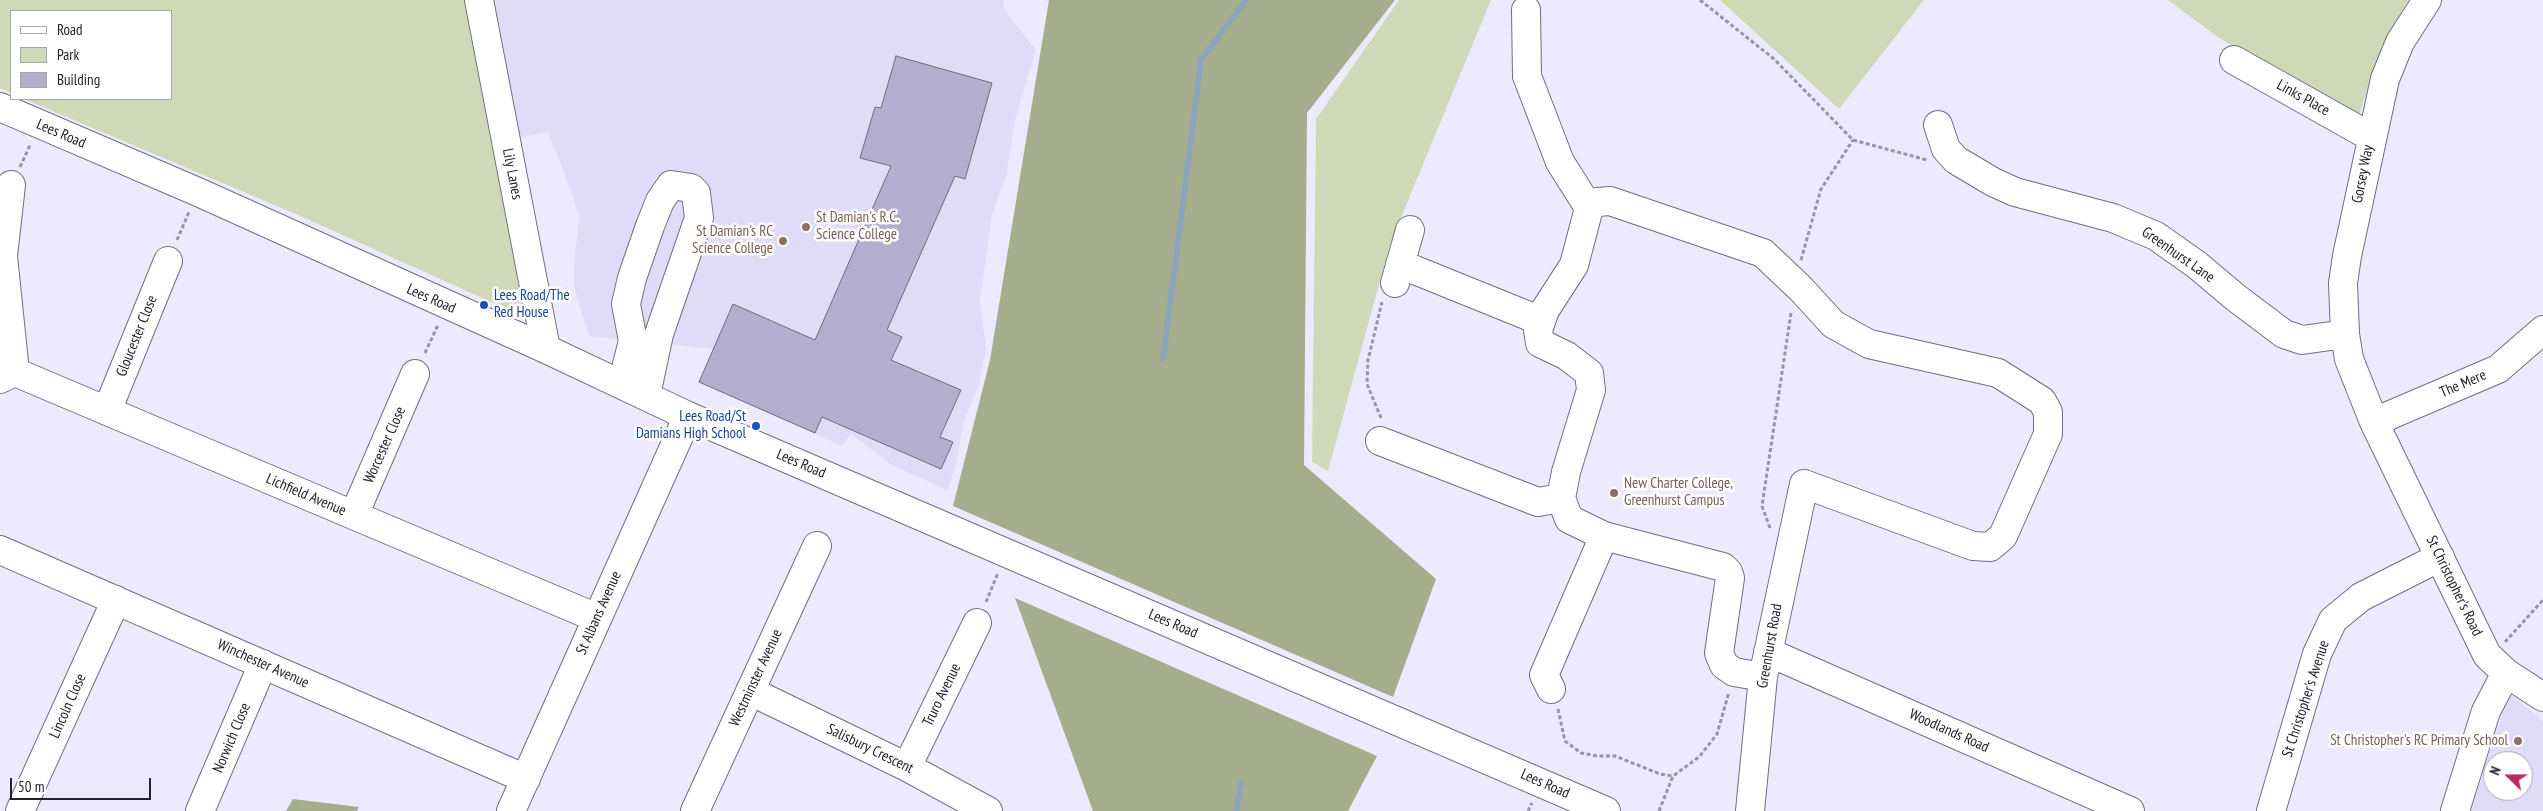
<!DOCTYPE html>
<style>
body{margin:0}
#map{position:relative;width:2543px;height:811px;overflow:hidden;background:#ede9fe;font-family:"PT Sans Narrow",sans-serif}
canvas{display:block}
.legend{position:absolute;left:10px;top:10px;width:162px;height:90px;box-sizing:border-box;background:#fff;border:1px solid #a7a7aa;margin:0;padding:6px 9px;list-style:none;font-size:15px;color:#23222a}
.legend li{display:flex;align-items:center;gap:10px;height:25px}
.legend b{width:25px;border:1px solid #a7a7aa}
.north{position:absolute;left:2483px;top:751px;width:50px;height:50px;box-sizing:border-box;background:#fff;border:1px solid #a7a7aa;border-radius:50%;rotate:292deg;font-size:14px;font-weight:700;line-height:20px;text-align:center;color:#23222a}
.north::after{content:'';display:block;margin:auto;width:18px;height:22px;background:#b62a64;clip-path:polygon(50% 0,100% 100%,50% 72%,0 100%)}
.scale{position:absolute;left:10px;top:778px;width:141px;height:22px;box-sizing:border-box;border:2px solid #23222a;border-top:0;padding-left:6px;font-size:15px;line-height:18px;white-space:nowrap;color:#23222a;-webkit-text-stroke:4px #fff;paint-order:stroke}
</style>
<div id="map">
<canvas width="2543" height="811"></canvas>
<ul class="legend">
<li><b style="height:6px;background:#fff"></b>Road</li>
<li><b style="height:14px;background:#d0d9b7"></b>Park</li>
<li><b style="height:14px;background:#b3aecf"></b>Building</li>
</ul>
<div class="north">N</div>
<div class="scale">50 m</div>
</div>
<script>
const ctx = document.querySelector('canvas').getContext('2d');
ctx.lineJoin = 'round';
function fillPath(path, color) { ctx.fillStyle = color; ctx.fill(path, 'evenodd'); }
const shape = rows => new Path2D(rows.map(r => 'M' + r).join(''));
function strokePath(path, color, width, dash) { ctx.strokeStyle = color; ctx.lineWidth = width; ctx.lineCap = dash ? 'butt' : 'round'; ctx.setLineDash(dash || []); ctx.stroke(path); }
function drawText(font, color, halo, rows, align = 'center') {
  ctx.font = font + ' "PT Sans Narrow",sans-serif'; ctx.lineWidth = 5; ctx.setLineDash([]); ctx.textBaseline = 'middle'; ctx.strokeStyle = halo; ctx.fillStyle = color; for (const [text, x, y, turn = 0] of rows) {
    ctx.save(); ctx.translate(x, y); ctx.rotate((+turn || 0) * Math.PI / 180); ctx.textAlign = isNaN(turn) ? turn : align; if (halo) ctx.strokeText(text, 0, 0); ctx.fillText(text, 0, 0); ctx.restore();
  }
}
fillPath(shape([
 [481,0,1004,0,1003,8,1036,50,1015,120,1006,176,992,214,980,301,986,348,979,384,964,421,956,464,948,490,893,466,851,434,842,446,706,385,721,350,589,336,574,287,574,265,579,216,571,191,548,132,512,139],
 [2509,693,2543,721,2543,811,2471,811],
 [2493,761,2523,761,2523,791,2493,791]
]), '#e0dcf8');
fillPath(shape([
 [0,0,466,0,529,319,298,215,24,99,171,99,171,11,11,11,11,93,0,88],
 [1399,0,1491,0,1390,244,1328,471,1312,462,1316,119],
 [1720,0,1924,0,1839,109],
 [2168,0,2408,0,2382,47,2357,120,2219,38]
]), '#d0d9b7');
fillPath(shape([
 [1049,0,1395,0,1307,113,1304,465,1436,579,1393,697,953,506,990,360],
 [1015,598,1377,756,1348,811,1093,811],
 [293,799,359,807,357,811,286,811]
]), '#a5ad8c');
strokePath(shape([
 [1163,359,1201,60,1246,0],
 [1236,811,1241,783]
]), '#89a6be', 5.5);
const building = shape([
 [896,56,992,83,965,179,955,176,887,330,902,337,891,360,961,390,940,437,953,442,941,469,822,417,815,433,699,382,733,304,815,340,891,166,860,158,875,107,881,108,896,56]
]);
fillPath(building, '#b3aecf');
strokePath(building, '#6e6b7d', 1);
const minor = shape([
 [479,0,546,349],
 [2427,0,2400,42,2385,79,2347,256,2343,283,2345,334,2349,359,2374,422,2487,655,2506,673,2543,697],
 [1526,10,1527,76,1560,162,1589,208],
 [2234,60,2371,137],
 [1938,125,1946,149,1956,160,1993,182,2015,192,2113,218,2156,236,2197,265,2235,297,2284,334,2302,340,2345,334],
 [1400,264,1541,321],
 [1395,283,1410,230],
 [15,372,597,618],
 [0,379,15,372,3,256,11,185],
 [622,384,633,341,626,304,632,278,650,226,660,201,671,185,691,188,696,193,699,218,659,334,646,395],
 [107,411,168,261],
 [2374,422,2498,369,2543,330],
 [1380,441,1538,502,1561,498],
 [354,515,415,374],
 [0,550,526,779],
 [1768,652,2130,811],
 [1551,689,1544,675,1604,536],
 [750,691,907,767,988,811],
 [907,767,977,623],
 [20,811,116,600],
 [200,811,263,664],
 [511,811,688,416],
 [695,811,817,546],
 [1750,811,1763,677,1804,484,1973,546,1990,547,2003,536,2048,434,2048,412,2042,401,1998,373,1869,344,1833,324,1801,289,1763,253,1610,201,1597,202,1589,208,1574,265,1545,310,1538,330,1540,343,1567,356,1589,373,1591,390,1566,472,1561,498,1569,519,1604,536,1723,567,1728,572,1730,578,1719,653,1724,665,1734,672,1763,677],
 [2271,811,2317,654,2333,620,2361,597,2440,557],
 [2455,811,2486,711,2506,673]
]);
const major = shape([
 [0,107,198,192,546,349,688,416,1606,811]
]);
strokePath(minor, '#716e81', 30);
strokePath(major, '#716e81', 30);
strokePath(shape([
 [1700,0,1774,59,1853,140,1927,160],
 [20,167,30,145],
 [177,240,189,212],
 [1801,260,1821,189,1853,140],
 [425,353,438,325],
 [1381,418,1367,384,1368,360,1382,302],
 [1770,528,1762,506,1791,313],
 [986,602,998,573],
 [2505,642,2543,600],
 [1558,709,1565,741,1581,753,1597,756,1615,756,1660,774,1673,776],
 [1528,811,1532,803],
 [1659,811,1673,776,1699,757,1717,734,1729,692]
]), '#9895a5', 3, [4, 2.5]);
strokePath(minor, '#fff', 28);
strokePath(major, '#fff', 28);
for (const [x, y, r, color] of [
 [806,227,5,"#8d6e63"],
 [783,241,5,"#8d6e63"],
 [484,305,5,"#1a4fb4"],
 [756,426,5,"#1a4fb4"],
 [1614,493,5,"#8d6e63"],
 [2518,741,5,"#8d6e63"]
]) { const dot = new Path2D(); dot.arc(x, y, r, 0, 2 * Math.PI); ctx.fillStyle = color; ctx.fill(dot); strokePath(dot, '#fff', 2); }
drawText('15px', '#23222a', '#fff', [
 ["Links Place",2303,98,29],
 ["Lees Road",61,134,23],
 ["Lily Lanes",512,174,79],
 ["Gorsey Way",2363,174,-79],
 ["Greenhurst Lane",2178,255,35],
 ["Lees Road",431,299,24],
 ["Gloucester Close",137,336,-68],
 ["The Mere",2463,384,-23],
 ["Worcester Close",385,445,-66],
 ["Lees Road",801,464,23],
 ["Lichfield Avenue",306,495,23],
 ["St Christopher's Road",2454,586,64],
 ["St Albans Avenue",599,613,-66],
 ["Lees Road",1173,624,23],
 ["Greenhurst Road",1770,646,-80],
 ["Winchester Avenue",263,664,24],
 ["Westminster Avenue",756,678,-65],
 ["Truro Avenue",942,695,-64],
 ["St Christopher's Avenue",2306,699,-72],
 ["Lincoln Close",68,706,-66],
 ["Woodlands Road",1949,731,24],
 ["Norwich Close",232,738,-67],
 ["Salisbury Crescent",870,749,26],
 ["Lees Road",1545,784,24]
]);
drawText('15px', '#785e54', '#fff', [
 ["St Damian's R.C.",816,218],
 ["Science College",816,235],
 ["St Damian's RC",773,232,"right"],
 ["Science College",773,249,"right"],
 ["New Charter College,",1624,484],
 ["Greenhurst Campus",1624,501],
 ["St Christopher's RC Primary School",2508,741,"right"]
], 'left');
drawText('15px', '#164399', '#fff', [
 ["Lees Road/The",494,296],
 ["Red House",494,313],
 ["Lees Road/St",746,417,"right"],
 ["Damians High School",746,434,"right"]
], 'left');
</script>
